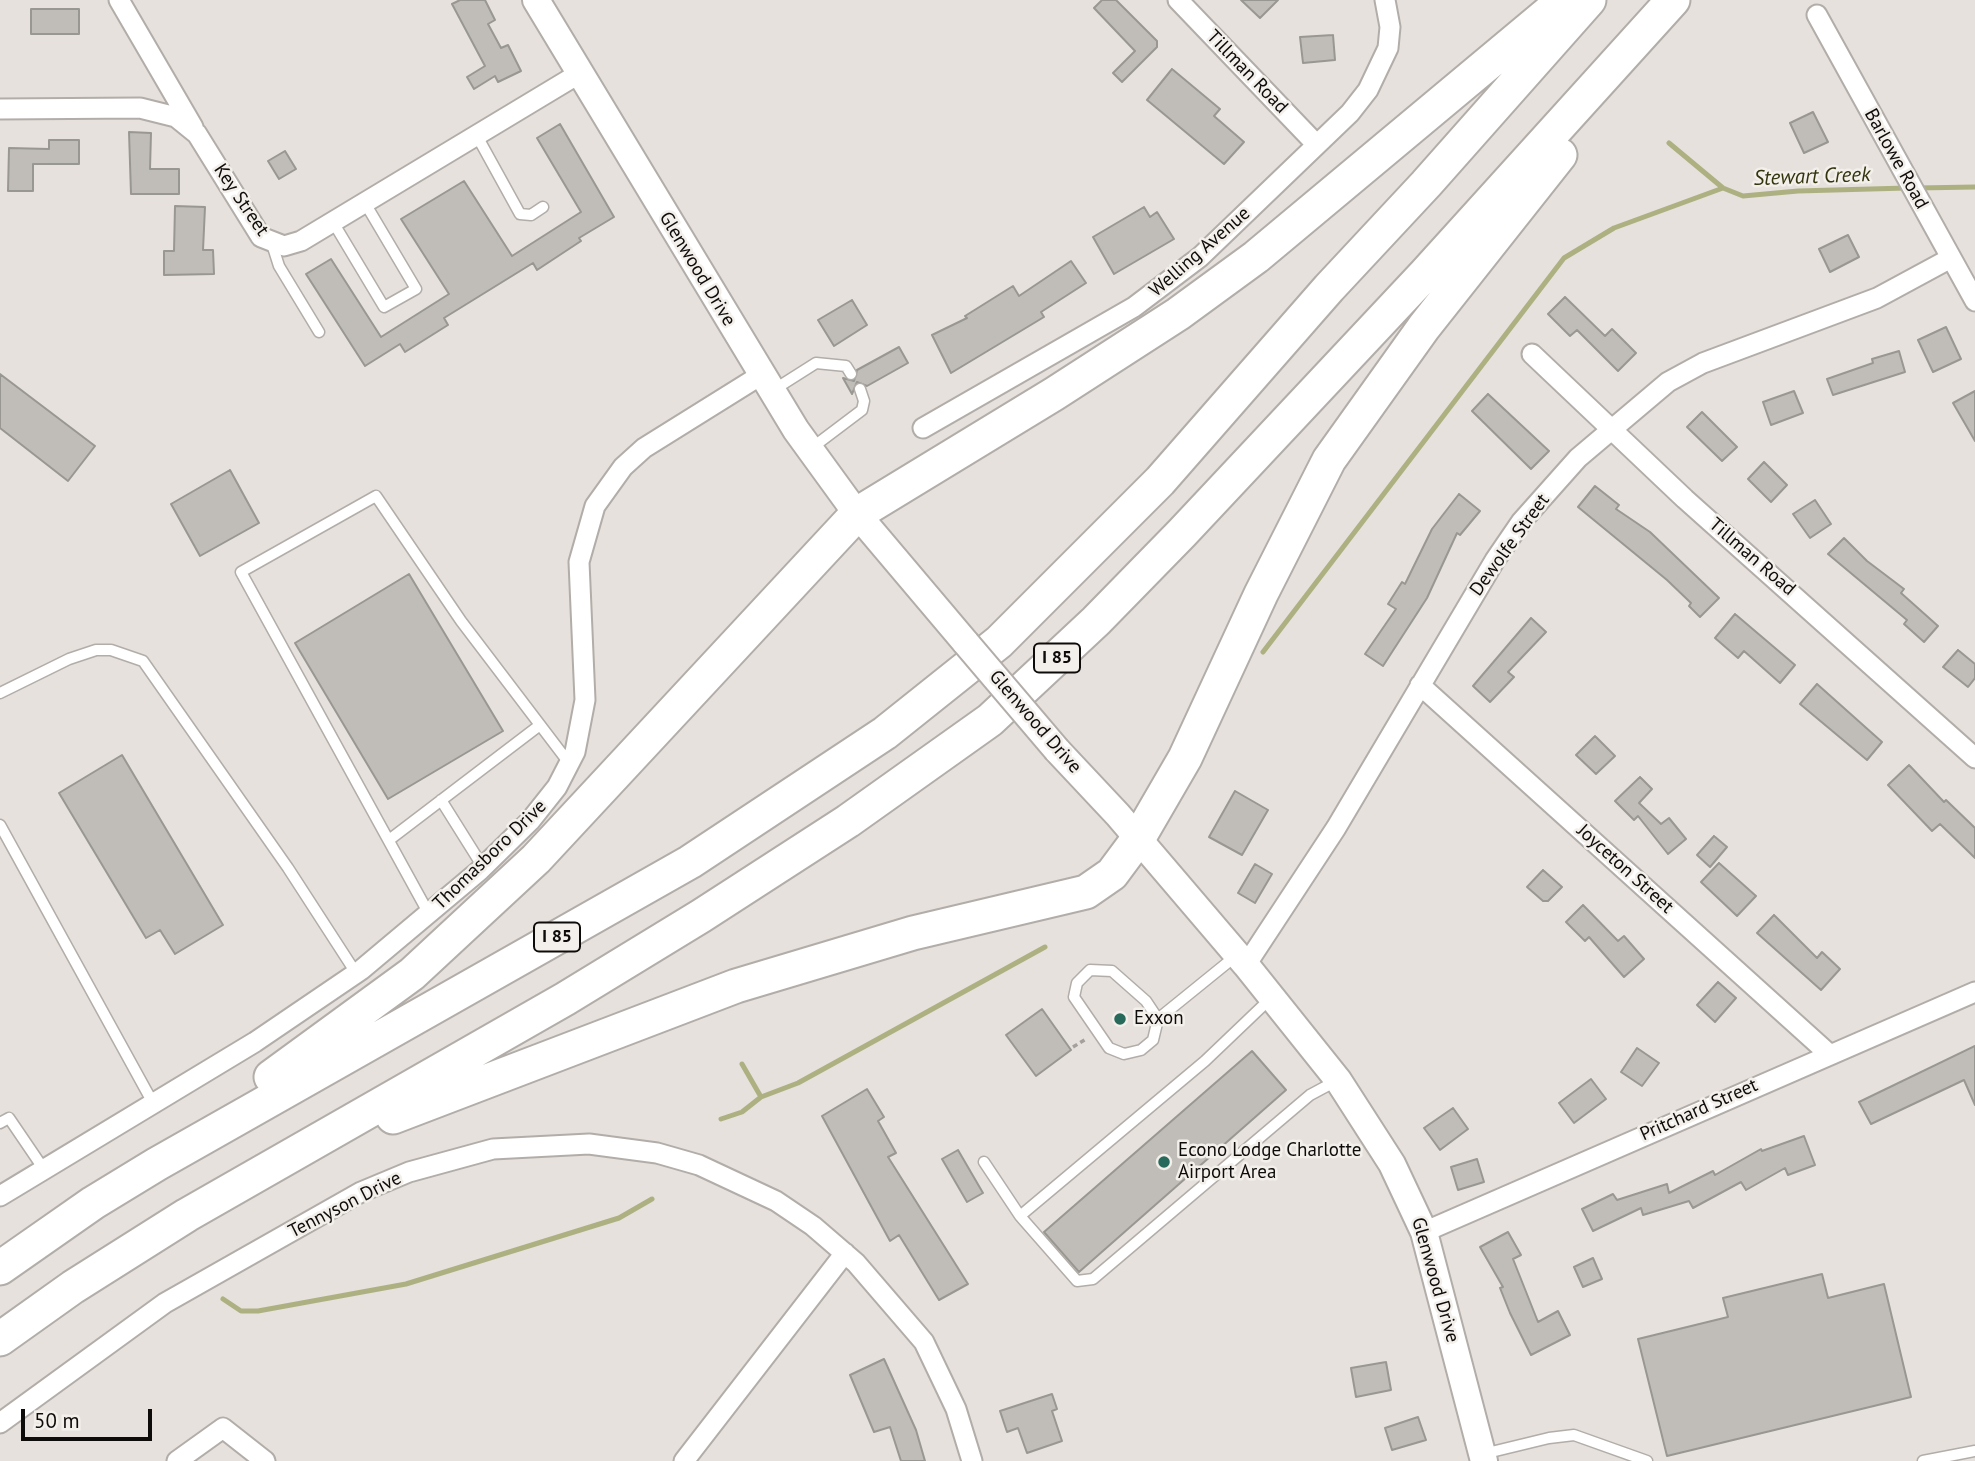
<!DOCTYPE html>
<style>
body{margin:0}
#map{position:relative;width:1975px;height:1461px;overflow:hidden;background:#e6e1dc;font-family:"PT Sans",sans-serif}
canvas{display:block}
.scale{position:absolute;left:21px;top:1409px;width:131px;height:32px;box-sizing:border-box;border:4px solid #0e0c0b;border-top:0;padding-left:9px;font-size:21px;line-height:24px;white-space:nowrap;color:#0e0c0b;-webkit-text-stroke:5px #f3efea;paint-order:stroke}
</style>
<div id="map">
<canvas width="1975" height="1461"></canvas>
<div class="scale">50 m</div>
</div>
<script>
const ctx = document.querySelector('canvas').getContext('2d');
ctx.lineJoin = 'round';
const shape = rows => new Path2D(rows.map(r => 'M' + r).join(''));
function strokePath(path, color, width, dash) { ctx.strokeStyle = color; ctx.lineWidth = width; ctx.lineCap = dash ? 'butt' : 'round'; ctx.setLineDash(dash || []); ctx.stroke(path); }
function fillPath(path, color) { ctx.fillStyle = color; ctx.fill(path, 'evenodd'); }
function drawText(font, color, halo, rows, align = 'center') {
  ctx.font = font + ' "PT Sans",sans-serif'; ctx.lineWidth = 5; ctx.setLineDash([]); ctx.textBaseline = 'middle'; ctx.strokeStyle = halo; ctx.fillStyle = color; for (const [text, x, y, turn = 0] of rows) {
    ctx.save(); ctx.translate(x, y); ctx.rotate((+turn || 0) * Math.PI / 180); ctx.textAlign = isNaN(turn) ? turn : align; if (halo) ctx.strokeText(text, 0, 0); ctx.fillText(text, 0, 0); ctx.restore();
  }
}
strokePath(shape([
 [1669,143,1723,188,1743,196,1798,191,1907,188],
 [1917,188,1975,187],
 [1263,652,1564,258,1614,228,1723,188],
 [742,1064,761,1097],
 [721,1119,742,1112,761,1097,798,1083,1045,947],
 [223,1299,241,1311,258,1311,406,1284,619,1218,652,1199]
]), '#adb181', 5);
const building = shape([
 [460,0,485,0,495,20,488,24,501,48,508,45,521,71,498,82,495,76,474,89,467,77,485,66,452,4,460,0],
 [1102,0,1116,0,1157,41,1157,47,1122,82,1113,73,1135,51,1094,8,1102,0],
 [1241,0,1278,0,1260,18,1241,0],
 [31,9,79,9,79,34,31,34,31,9],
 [1333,35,1335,60,1303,63,1300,37,1333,35],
 [1172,69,1220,109,1214,116,1244,142,1224,164,1147,100,1172,69],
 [1813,112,1828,142,1804,153,1790,123,1813,112],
 [560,124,614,217,579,238,581,241,537,270,533,263,444,318,448,325,405,352,400,344,365,366,306,274,331,259,381,337,449,294,401,219,464,181,512,256,581,212,537,138,560,124],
 [129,132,151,133,150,169,179,169,179,194,131,194,129,132],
 [49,140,79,140,79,164,33,164,33,191,8,191,9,148,49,149,49,140],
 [285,151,296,169,279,179,268,161,285,151],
 [175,206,205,207,203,250,213,250,214,274,164,275,164,251,174,251,175,206],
 [1144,207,1150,217,1157,212,1174,239,1114,274,1093,237,1144,207],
 [1848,235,1859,257,1830,272,1819,249,1848,235],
 [1071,261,1086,283,1041,312,1044,317,951,373,932,335,967,318,965,316,1013,286,1019,296,1071,261],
 [1565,297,1605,336,1612,329,1636,353,1618,371,1577,330,1570,336,1548,314,1565,297],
 [852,300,867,325,834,346,818,320,852,300],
 [1946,327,1961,359,1933,372,1918,340,1946,327],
 [899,347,908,363,867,386,857,382,852,394,843,378,854,381,857,370,899,347],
 [1899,351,1905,372,1833,395,1827,379,1873,363,1872,359,1899,351],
 [0,374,95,446,68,481,0,428,0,374],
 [1794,391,1803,413,1771,425,1763,402,1794,391],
 [1975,391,1975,441,1953,403,1975,391],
 [1488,394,1549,451,1531,469,1472,411,1488,394],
 [1702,412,1737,447,1722,461,1687,427,1702,412],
 [1764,462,1787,485,1771,502,1748,479,1764,462],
 [230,470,259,523,200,556,171,504,230,470],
 [1595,486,1619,505,1616,509,1650,532,1719,598,1700,617,1689,606,1691,603,1667,580,1578,507,1595,486],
 [1459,494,1480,511,1460,535,1457,533,1427,598,1383,666,1365,654,1396,609,1388,604,1402,582,1405,584,1432,529,1459,494],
 [1815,500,1831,524,1810,538,1793,514,1815,500],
 [1844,538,1867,561,1904,589,1901,593,1938,626,1924,642,1904,624,1907,620,1828,554,1844,538],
 [409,574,503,731,388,799,295,643,409,574],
 [1735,614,1795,665,1780,683,1744,651,1738,658,1715,638,1735,614],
 [1531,618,1546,632,1508,672,1514,677,1490,702,1473,686,1531,618],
 [1958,650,1975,664,1975,678,1968,687,1943,667,1958,650],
 [1817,684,1882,742,1867,760,1800,704,1817,684],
 [1595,736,1615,756,1596,774,1576,755,1595,736],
 [122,755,223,925,175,954,160,930,146,938,59,793,122,755],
 [1909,765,1944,802,1946,800,1975,828,1975,858,1940,824,1932,831,1888,785,1909,765],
 [1640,777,1652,789,1639,803,1661,824,1669,818,1686,839,1668,854,1638,816,1634,820,1615,801,1640,777],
 [1235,791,1268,810,1242,855,1209,837,1235,791],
 [1714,836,1727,847,1710,867,1697,855,1714,836],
 [1719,863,1756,896,1737,916,1701,882,1719,863],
 [1255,864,1272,874,1255,903,1238,893,1255,864],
 [1543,870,1562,887,1548,901,1543,901,1527,887,1543,870],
 [1583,905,1618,941,1624,936,1644,959,1624,977,1589,937,1585,941,1566,922,1583,905],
 [1774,915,1817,958,1822,952,1840,969,1821,990,1757,933,1774,915],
 [1718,982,1736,998,1715,1022,1697,1005,1718,982],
 [1042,1009,1071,1050,1036,1076,1006,1035,1042,1009],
 [1975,1046,1975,1105,1964,1080,1871,1124,1859,1102,1975,1046],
 [1637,1048,1659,1063,1642,1086,1621,1072,1637,1048],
 [1252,1051,1286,1090,1079,1272,1044,1232,1252,1051],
 [1591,1079,1606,1099,1574,1123,1559,1103,1591,1079],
 [867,1089,884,1117,878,1121,896,1153,888,1157,968,1284,939,1300,899,1235,890,1241,822,1116,867,1089],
 [1453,1108,1468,1129,1440,1150,1424,1128,1453,1108],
 [1804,1136,1815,1165,1788,1175,1785,1168,1746,1190,1741,1182,1693,1208,1689,1201,1643,1215,1641,1208,1593,1231,1582,1209,1613,1194,1617,1200,1667,1184,1669,1193,1713,1171,1715,1175,1761,1149,1762,1151,1804,1136],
 [958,1150,983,1193,967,1202,942,1159,958,1150],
 [1477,1159,1484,1182,1458,1190,1451,1167,1477,1159],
 [1508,1232,1521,1255,1513,1259,1538,1322,1558,1311,1570,1335,1531,1355,1510,1313,1500,1288,1503,1287,1480,1247,1508,1232],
 [1593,1258,1602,1279,1583,1287,1574,1267,1593,1258],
 [1822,1274,1828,1298,1884,1284,1911,1397,1667,1456,1638,1339,1728,1317,1723,1298,1822,1274],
 [884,1359,916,1430,925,1461,901,1461,890,1427,874,1432,850,1375,884,1359],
 [1386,1362,1391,1390,1356,1397,1351,1368,1386,1362],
 [1052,1394,1057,1409,1052,1411,1062,1441,1027,1453,1018,1428,1007,1432,1000,1411,1052,1394],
 [1418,1417,1426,1440,1392,1450,1385,1428,1418,1417]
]);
fillPath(building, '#c0bdb8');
strokePath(building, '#999792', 2);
const lane = shape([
 [477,136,520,214,531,215,543,207],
 [333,222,384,307,416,289,365,203],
 [272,244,279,266,319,332],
 [775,389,816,363,846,366,851,374],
 [813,447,862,410,864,401,860,389],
 [0,693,69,659,96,650,111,650,143,661,288,868,356,973],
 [441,800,483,867],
 [0,825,153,1103],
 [389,840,540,725],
 [429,914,241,572,376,496,461,621,569,763],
 [1271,998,1205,1061,1020,1216,1077,1281,1093,1279,1310,1095,1338,1080],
 [1158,1019,1153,1040,1141,1050,1124,1054,1109,1048,1074,997,1077,983,1090,970,1112,971,1146,1001,1158,1019,1237,955],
 [0,1123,9,1118,43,1168],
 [984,1162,1020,1216],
 [1483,1454,1549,1438,1574,1435,1647,1461],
 [1923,1461,1975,1451]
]);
const street = shape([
 [119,0,193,127],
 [1178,0,1316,144],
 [1817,15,1975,301],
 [0,109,140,108,176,117,197,134,261,237,284,246,301,241,580,73],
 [1532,354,1685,499,1975,758],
 [923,428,1134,307,1200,257,1350,113,1368,90,1388,48,1390,27,1385,0],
 [1420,685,1829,1054],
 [1246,965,1336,828,1495,560,1521,522,1578,458,1668,382,1703,363,1877,298,1951,258],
 [0,1196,255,1042,361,970,479,871,530,821,557,787,575,752,585,700,579,562,595,506,623,467,644,448,761,375],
 [1424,1232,1975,992],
 [0,1423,165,1303,361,1192,409,1172,493,1149,589,1144,657,1153,699,1165,776,1201,813,1226,856,1263,924,1342,956,1409,972,1461],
 [177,1461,223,1428,265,1461],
 [684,1461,845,1253]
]);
const secondary = shape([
 [536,0,796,430,857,514,966,643],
 [1057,750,1118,815,1246,965,1338,1080,1392,1164,1424,1232,1484,1461]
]);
const highway = shape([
 [271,1077,412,974,536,859,857,514,1054,394,1178,314,1256,257,1564,0],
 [393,1117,736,986,913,933,1086,892,1112,874,1138,839,1185,758,1261,594,1329,460,1424,327,1560,155],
 [0,1268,93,1203,157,1164,690,862,885,733,999,642,1160,481,1329,288,1426,184,1589,0],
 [0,1339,73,1287,187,1215,565,999,701,916,848,821,990,720,1096,621,1182,533,1425,274,1673,0]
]);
strokePath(lane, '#b2ada8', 13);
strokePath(street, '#b2ada8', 23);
strokePath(secondary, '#b2ada8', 30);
strokePath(highway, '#b2ada8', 37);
strokePath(shape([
 [1073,1047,1086,1039]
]), '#a4a09c', 3.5, [5, 3.5]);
strokePath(lane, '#fff', 10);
strokePath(street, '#fff', 19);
strokePath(secondary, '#fff', 26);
strokePath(highway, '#fff', 33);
const secondaryBridge = shape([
 [966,643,1057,750]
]);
strokePath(secondaryBridge, '#b2ada8', 30, []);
strokePath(secondaryBridge, '#fff', 26);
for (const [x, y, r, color] of [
 [1120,1019,7,"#27695a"],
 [1164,1162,7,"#27695a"]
]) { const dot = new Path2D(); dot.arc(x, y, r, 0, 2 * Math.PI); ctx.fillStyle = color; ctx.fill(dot); strokePath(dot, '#f3efea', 2.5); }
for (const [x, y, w] of [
 [1057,658,46],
 [557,937,46]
]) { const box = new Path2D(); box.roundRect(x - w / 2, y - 14.5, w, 29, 5); ctx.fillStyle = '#f3efea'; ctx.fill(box); strokePath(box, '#0e0c0b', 2); }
drawText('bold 18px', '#0e0c0b', null, [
 ["I 85",1057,658],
 ["I 85",557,937]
]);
drawText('19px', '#0e0c0b', '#f3efea', [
 ["Tillman Road",1247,72,46],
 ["Barlowe Road",1896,159,61],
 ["Key Street",241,200,56],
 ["Welling Avenue",1200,252,-41],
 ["Glenwood Drive",697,269,59],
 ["Dewolfe Street",1510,545,-54],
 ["Tillman Road",1752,557,41],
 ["Glenwood Drive",1035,722,49],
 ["Thomasboro Drive",490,855,-44],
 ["Joyceton Street",1625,869,42],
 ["Pritchard Street",1699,1110,-24],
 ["Tennyson Drive",345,1205,-27],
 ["Glenwood Drive",1435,1280,74]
]);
drawText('19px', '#0e0c0b', '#f3efea', [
 ["Exxon",1134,1019],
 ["Econo Lodge Charlotte",1178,1151],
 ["Airport Area",1178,1173]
], 'left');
drawText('italic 21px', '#33340e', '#f3efea', [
 ["Stewart Creek",1812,177,-2]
]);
</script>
